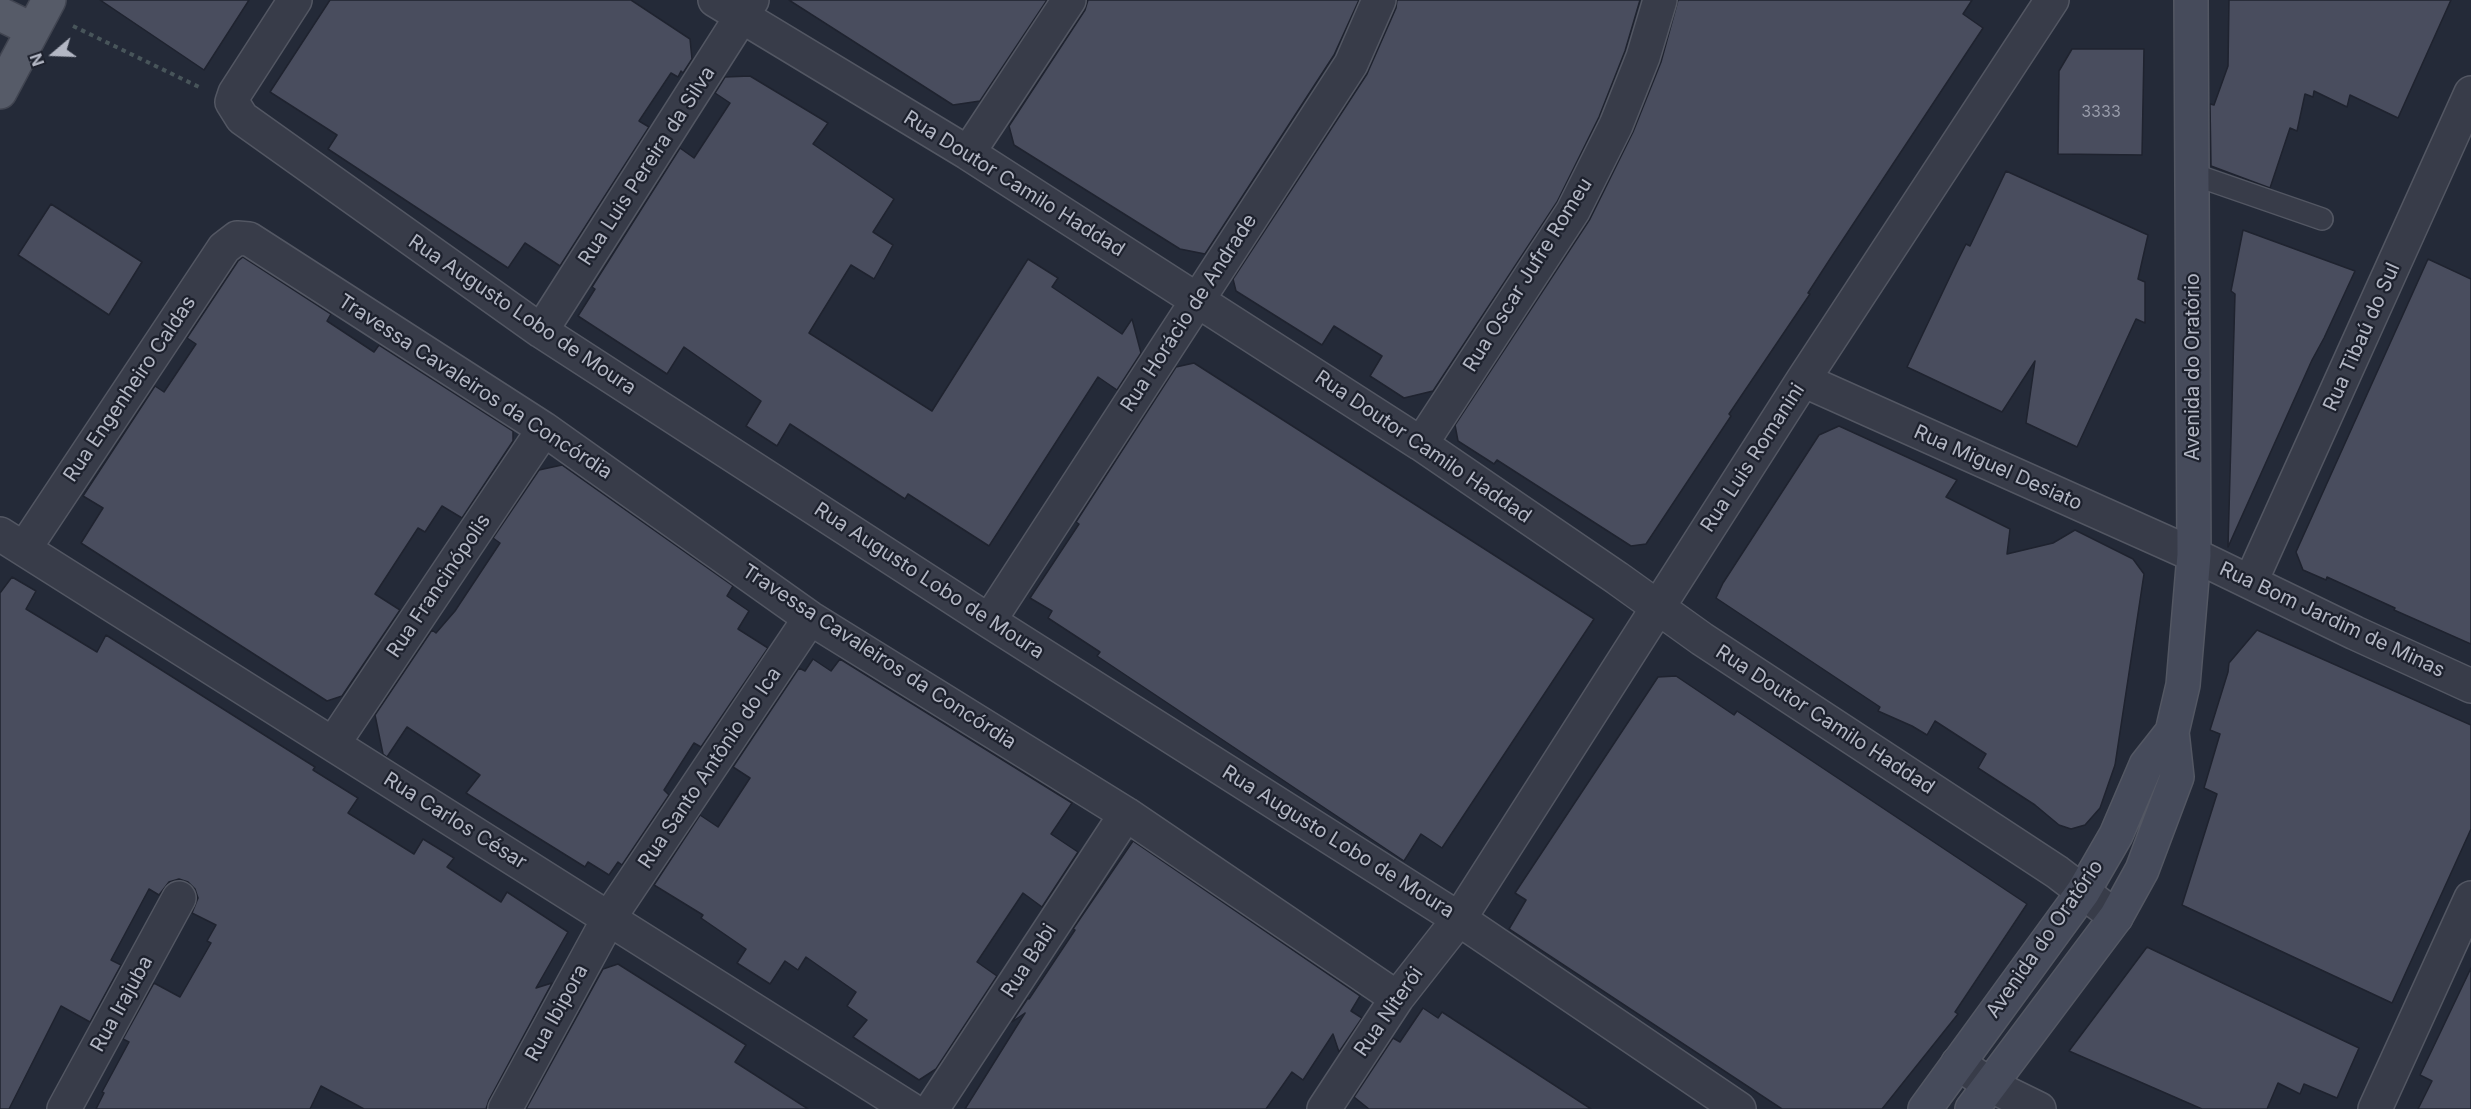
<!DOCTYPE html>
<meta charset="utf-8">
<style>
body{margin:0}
#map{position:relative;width:2471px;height:1109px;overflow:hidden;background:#242a38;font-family:Inter,sans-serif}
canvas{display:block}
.north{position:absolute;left:24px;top:24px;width:60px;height:60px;-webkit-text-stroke:4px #1d212d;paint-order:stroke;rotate:251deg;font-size:16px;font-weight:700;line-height:24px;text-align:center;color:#b3b7c4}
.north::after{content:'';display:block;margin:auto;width:21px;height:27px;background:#b3b7c4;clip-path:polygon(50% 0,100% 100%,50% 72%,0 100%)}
</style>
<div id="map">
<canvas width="2471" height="1109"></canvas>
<div class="north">N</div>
</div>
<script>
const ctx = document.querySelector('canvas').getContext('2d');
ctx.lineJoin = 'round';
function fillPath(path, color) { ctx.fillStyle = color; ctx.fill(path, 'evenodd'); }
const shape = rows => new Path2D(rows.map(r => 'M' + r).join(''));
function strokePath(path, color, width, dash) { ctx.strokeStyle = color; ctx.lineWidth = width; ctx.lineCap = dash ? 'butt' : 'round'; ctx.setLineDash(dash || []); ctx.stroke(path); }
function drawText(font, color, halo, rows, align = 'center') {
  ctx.font = font + ' Inter,sans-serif'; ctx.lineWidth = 4.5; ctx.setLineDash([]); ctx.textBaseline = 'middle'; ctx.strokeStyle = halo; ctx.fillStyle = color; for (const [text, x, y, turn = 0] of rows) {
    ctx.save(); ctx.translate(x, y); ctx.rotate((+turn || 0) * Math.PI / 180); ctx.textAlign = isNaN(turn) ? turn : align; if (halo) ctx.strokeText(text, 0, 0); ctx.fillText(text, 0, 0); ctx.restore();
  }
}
const building = shape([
 [100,0,249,0,204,70,100,0],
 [330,0,631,0,690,39,692,59,683,73,681,71,678,77,671,73,639,121,649,127,560,266,525,243,508,268,328,149,337,135,270,92,330,0],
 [789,0,1047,0,980,101,953,105,789,0],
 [1088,0,1359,0,1334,55,1205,254,1180,249,1014,145,1009,126,1085,10,1088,0],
 [1397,0,1640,0,1625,51,1599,117,1557,202,1433,391,1404,398,1370,376,1382,356,1334,326,1322,345,1236,291,1233,279,1367,74,1396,8,1397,0],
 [1678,0,1972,0,1963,14,1983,28,1830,259,1808,293,1810,294,1729,414,1731,416,1646,544,1631,546,1497,460,1494,464,1458,441,1455,425,1590,219,1633,132,1661,62,1678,0],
 [2229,0,2451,0,2398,118,2350,95,2347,107,2314,91,2313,97,2305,94,2297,131,2290,128,2270,188,2211,166,2210,104,2214,105,2228,66,2229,0],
 [2072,49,2144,49,2142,155,2058,154,2059,71,2072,49],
 [750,76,828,123,813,144,894,199,873,232,893,245,874,279,851,265,809,333,932,411,1028,259,1058,278,1052,287,1122,334,1132,319,1141,353,1117,390,1098,377,989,546,908,494,905,499,790,424,777,446,746,426,761,401,684,347,667,374,578,316,595,289,592,287,680,148,694,158,730,103,715,93,725,77,750,76],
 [2006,171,2148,235,2138,279,2145,282,2145,323,2136,319,2077,447,2026,423,2035,361,2002,412,1907,367,1957,262,1966,244,1970,246,2006,171],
 [51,204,142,262,109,315,18,255,51,204],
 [2243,230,2355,271,2324,338,2312,360,2228,547,2235,294,2231,291,2243,230],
 [243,257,331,314,327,321,374,352,379,345,513,431,513,441,462,518,442,506,425,532,418,528,375,594,400,610,342,696,327,701,81,543,103,508,83,496,155,386,164,392,196,344,187,338,238,261,243,257],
 [2428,259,2471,279,2471,644,2394,610,2395,608,2327,577,2326,580,2303,570,2296,552,2428,259],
 [1194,363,1594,619,1442,848,1421,834,1404,861,1097,656,1100,652,1048,618,1052,611,1030,598,1079,524,1076,522,1176,367,1194,363],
 [1839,426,1957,480,1946,497,2010,529,2007,554,2053,543,2075,530,2133,559,2144,574,2115,765,2100,808,2085,825,2071,829,2059,825,2035,805,1978,768,1986,754,1935,721,1927,735,1912,726,1878,711,1880,707,1716,598,1723,583,1819,435,1839,426],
 [562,465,733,586,727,596,749,611,738,629,768,648,701,747,694,743,664,790,669,795,622,865,618,862,609,875,588,862,585,867,466,793,480,775,407,727,387,757,383,754,375,715,432,630,436,633,455,611,500,543,493,538,539,470,562,465],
 [12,577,36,591,26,609,97,652,106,635,315,767,313,770,358,798,348,813,414,854,423,839,454,858,447,867,501,902,507,892,568,932,536,988,552,983,489,1100,486,1109,364,1109,321,1086,310,1109,96,1109,104,1093,102,1092,129,1042,123,1039,154,983,180,997,211,943,207,941,216,925,192,913,198,898,195,889,188,882,179,879,169,882,159,895,149,889,111,960,121,965,90,1022,61,1006,9,1109,0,1109,0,593,12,577],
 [2257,630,2471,725,2471,829,2392,1003,2182,905,2217,794,2204,788,2220,734,2210,730,2228,672,2229,663,2257,630],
 [813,659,831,671,840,659,1072,803,1051,834,1078,852,1042,907,1023,893,977,962,997,976,936,1069,919,1080,853,1037,867,1020,847,1006,856,992,806,957,798,970,785,961,770,984,737,963,746,949,701,918,703,915,654,885,700,815,718,827,750,778,733,767,799,668,805,671,813,659],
 [1676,676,1734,715,1737,711,2027,904,1955,1012,1958,1014,1882,1109,1782,1109,1509,929,1526,900,1515,893,1658,677,1676,676],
 [1133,841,1360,996,1351,1011,1362,1018,1339,1052,1333,1034,1303,1080,1292,1072,1266,1109,965,1109,1025,1013,1012,1022,1028,998,1029,999,1075,930,1073,929,1133,841],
 [2147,947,2359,1048,2337,1098,2304,1084,2300,1094,2278,1083,2267,1109,2202,1109,2069,1051,2147,947],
 [618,964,746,1045,735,1062,808,1109,526,1109,603,969,618,964],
 [2471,968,2471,1109,2418,1109,2432,1081,2420,1075,2471,968],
 [1423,1008,1438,1018,1442,1012,1591,1109,1369,1109,1354,1097,1393,1038,1400,1042,1423,1008]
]);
fillPath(building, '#494d5e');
strokePath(building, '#1f232f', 1.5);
const lane = shape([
 [2192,174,2322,219]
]);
const street = shape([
 [295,0,235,93,232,102,242,118,541,331,989,621,1459,919,1739,1109],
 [715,0,968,153,1421,444,1617,578,1702,639,2057,872,2116,917],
 [968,153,1069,0],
 [541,331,752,0],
 [1803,380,2194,555,2355,633,2471,686],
 [1421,444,1573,211,1616,125,1643,57,1660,0],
 [0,534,910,1109],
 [24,549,224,248,237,238,249,239,544,429,810,618,1126,814,1397,998],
 [2251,581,2471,93],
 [989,621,1351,64,1379,0],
 [333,744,544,429],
 [1958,1063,1990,1085,2039,1109],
 [64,1109,179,898],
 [505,1109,609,918,810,618],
 [932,1109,1126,814],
 [1324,1109,1397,998,1459,919,1803,380,2052,0],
 [2375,1109,2471,898]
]);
const secondary = shape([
 [1925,1109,2083,892,2116,835,2146,765,2172,732],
 [1972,1109,2116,917,2142,870,2177,777,2172,732,2183,685,2194,555,2191,0]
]);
const primary = shape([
 [0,14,33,30],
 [0,92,49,0]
]);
strokePath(lane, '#535763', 24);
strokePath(street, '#535763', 36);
strokePath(secondary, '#535763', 36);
strokePath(primary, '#414551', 36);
strokePath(shape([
 [73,26,199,87]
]), '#48555a', 4, [4.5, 4.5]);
strokePath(lane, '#383c49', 21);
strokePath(street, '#383c49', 33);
strokePath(secondary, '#464b5b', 33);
strokePath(primary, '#565b68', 33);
drawText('16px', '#989caa', null, [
 ["3333",2101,112]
]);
drawText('20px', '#b3b7c4', '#1d212d', [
 ["Rua Luis Pereira da Silva",647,166,-57],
 ["Rua Doutor Camilo Haddad",1014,184,32],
 ["Rua Oscar Jufre Romeu",1528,275,-58],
 ["Rua Horácio de Andrade",1189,313,-57],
 ["Rua Augusto Lobo de Moura",522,315,34],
 ["Rua Tibaú do Sul",2362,337,-66],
 ["Avenida do Oratório",2193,367,-90],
 ["Travessa Cavaleiros da Concórdia",475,387,33],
 ["Rua Engenheiro Caldas",130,389,-56],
 ["Rua Doutor Camilo Haddad",1423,447,34],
 ["Rua Luis Romanini",1753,458,-57],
 ["Rua Miguel Desiato",1998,468,24],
 ["Rua Augusto Lobo de Moura",929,581,33],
 ["Rua Francinópolis",439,586,-56],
 ["Rua Bom Jardim de Minas",2332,620,25],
 ["Travessa Cavaleiros da Concórdia",879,657,33],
 ["Rua Doutor Camilo Haddad",1825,720,33],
 ["Rua Santo Antônio do Ica",710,768,-56],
 ["Rua Carlos César",455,821,32],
 ["Rua Augusto Lobo de Moura",1338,842,32],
 ["Avenida do Oratório",2045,939,-55],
 ["Rua Babi",1029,961,-57],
 ["Rua Irajuba",122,1004,-61],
 ["Rua Niterói",1389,1012,-55],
 ["Rua Ibipora",557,1013,-61]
]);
</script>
